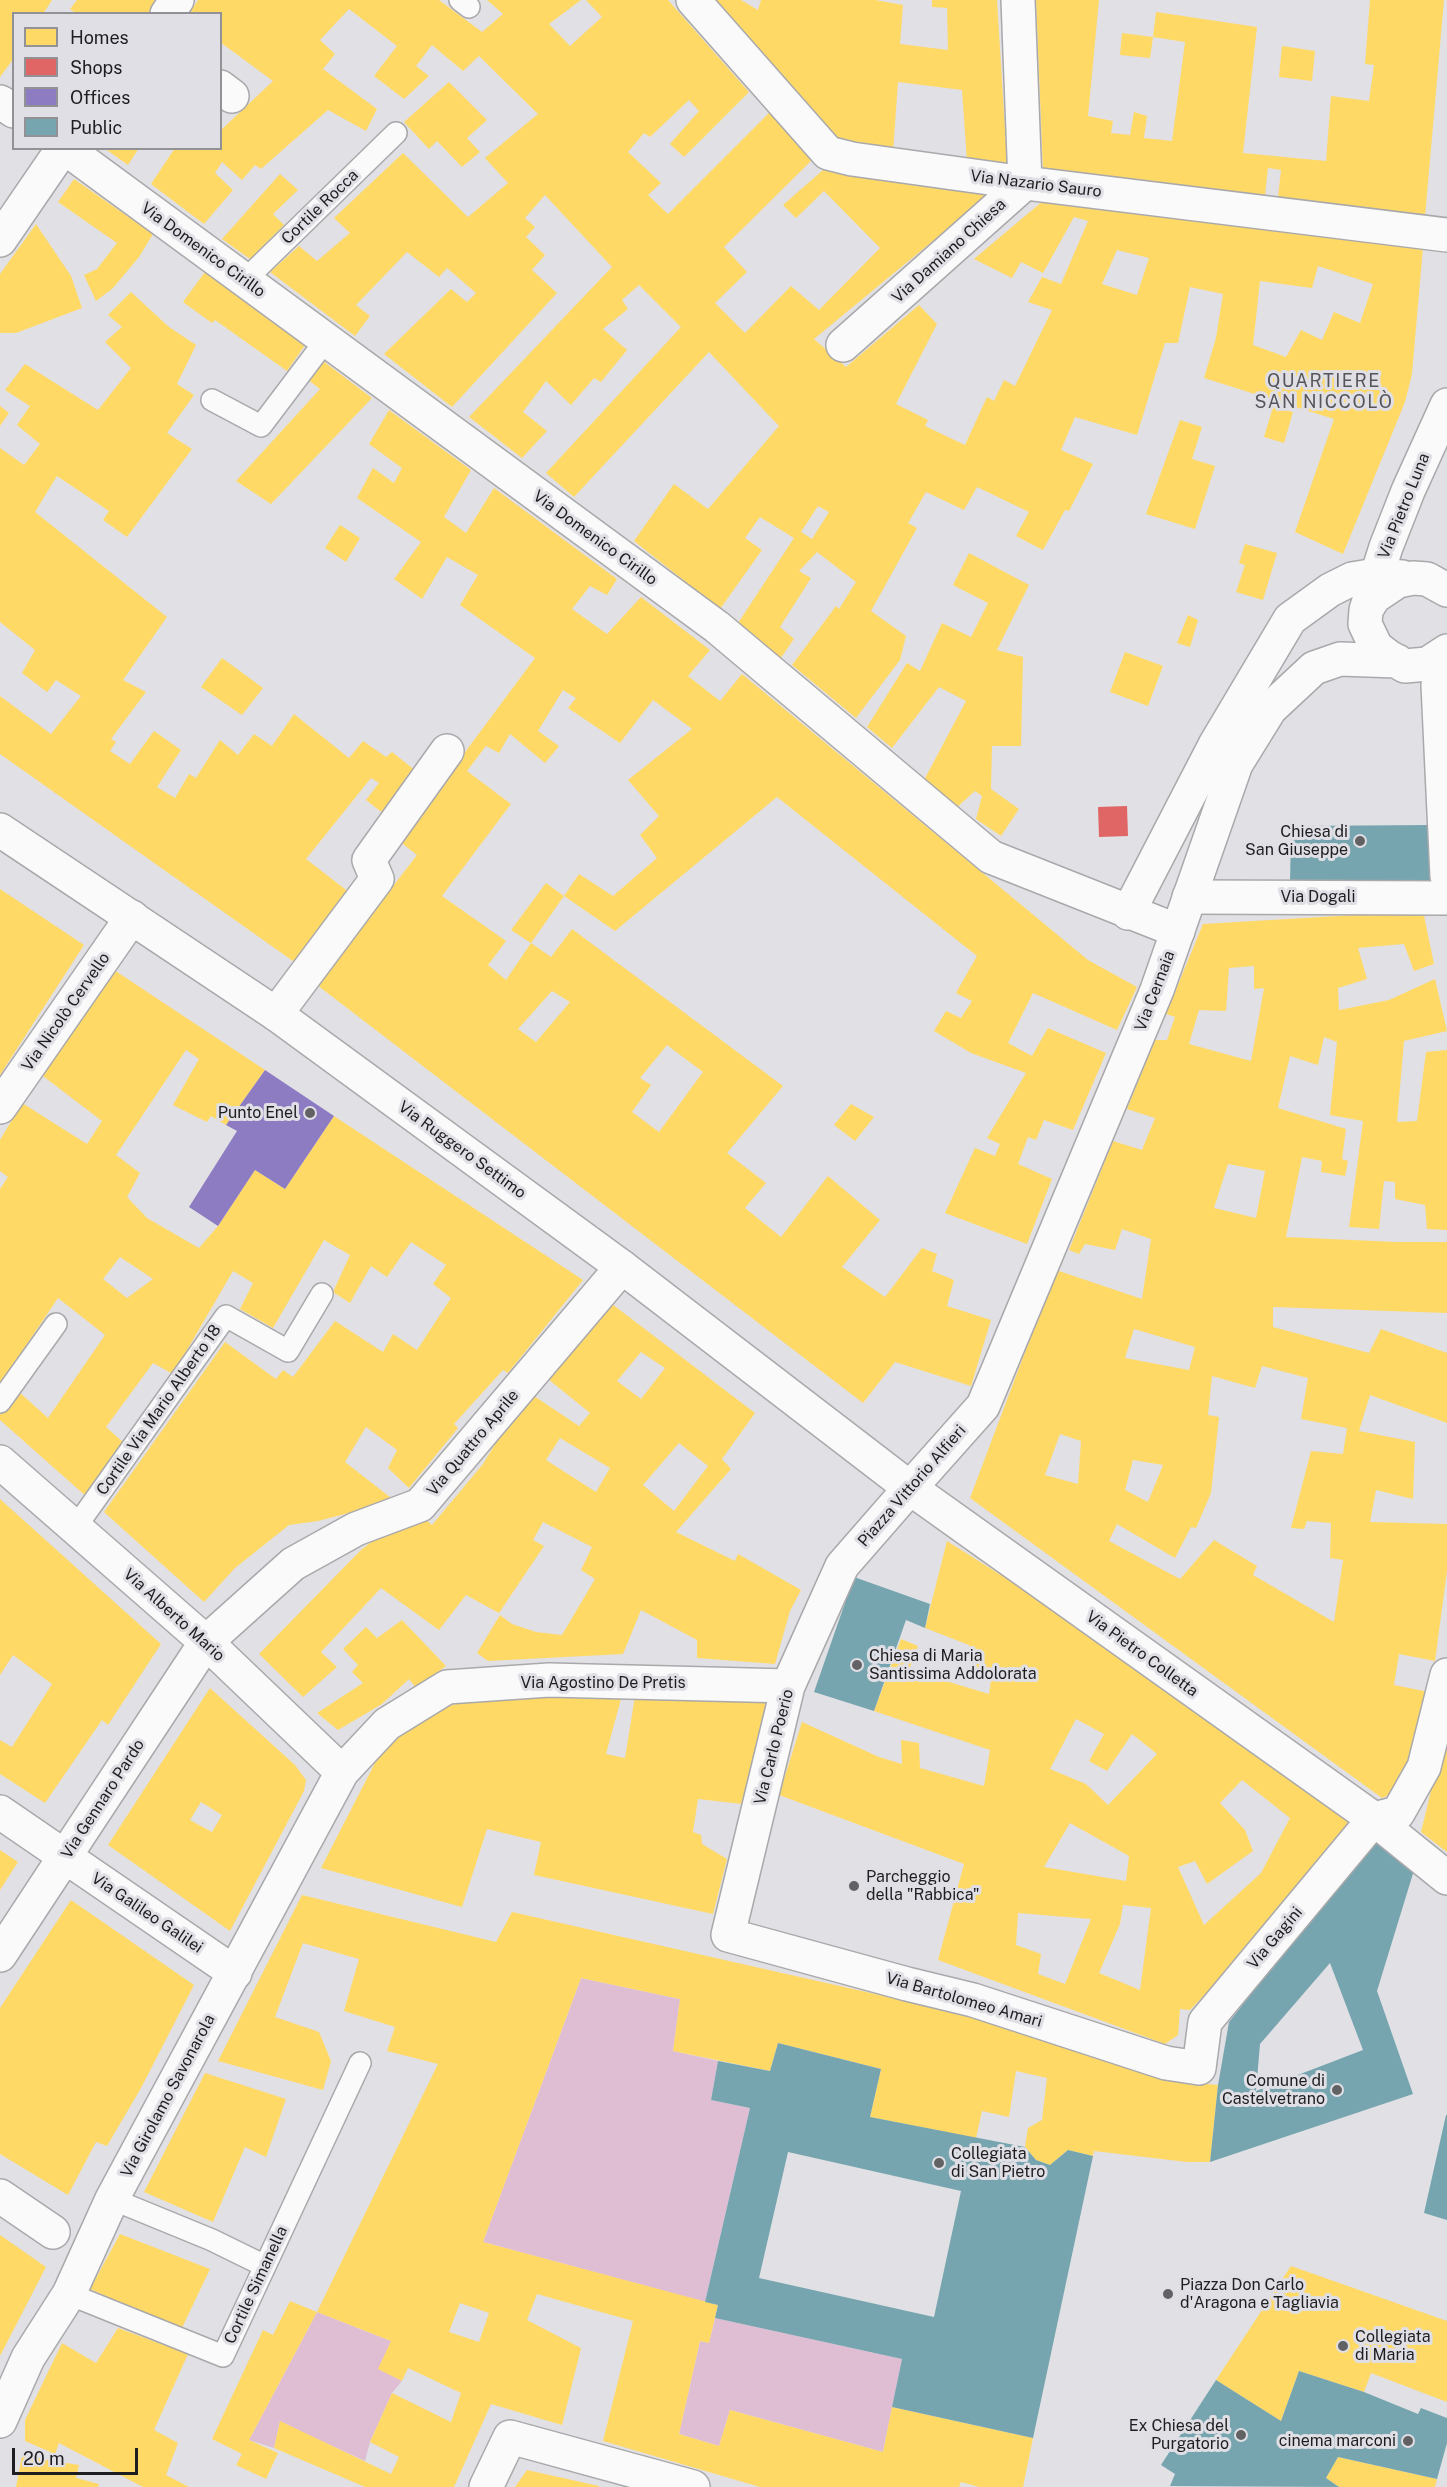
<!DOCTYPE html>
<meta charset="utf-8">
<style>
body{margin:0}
#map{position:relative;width:1447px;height:2487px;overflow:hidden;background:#e1e0e4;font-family:"Public Sans",sans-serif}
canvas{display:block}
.legend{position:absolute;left:12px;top:12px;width:210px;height:138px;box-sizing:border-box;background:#e0dfe5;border:2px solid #929296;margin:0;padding:8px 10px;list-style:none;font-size:18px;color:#1e1e20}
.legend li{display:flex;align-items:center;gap:12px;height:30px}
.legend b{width:30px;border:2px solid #929296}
.scale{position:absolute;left:12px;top:2448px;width:126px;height:27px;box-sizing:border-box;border:3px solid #1e1e20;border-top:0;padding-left:8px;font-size:18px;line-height:21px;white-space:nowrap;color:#1e1e20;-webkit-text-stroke:4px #e0dfe5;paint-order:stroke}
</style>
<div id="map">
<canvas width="1447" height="2487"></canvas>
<ul class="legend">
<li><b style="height:16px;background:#ffd966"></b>Homes</li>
<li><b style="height:16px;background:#e06666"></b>Shops</li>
<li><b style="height:16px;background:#8e7cc3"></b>Offices</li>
<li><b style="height:16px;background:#76a5af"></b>Public</li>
</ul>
<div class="scale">20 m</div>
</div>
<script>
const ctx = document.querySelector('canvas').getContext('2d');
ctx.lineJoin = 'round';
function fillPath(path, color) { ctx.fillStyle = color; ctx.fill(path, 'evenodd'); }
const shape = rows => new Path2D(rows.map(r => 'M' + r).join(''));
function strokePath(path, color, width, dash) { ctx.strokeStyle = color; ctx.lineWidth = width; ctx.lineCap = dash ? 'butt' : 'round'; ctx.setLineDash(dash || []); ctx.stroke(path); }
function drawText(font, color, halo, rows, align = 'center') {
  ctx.font = font + ' "Public Sans",sans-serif'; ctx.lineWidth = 6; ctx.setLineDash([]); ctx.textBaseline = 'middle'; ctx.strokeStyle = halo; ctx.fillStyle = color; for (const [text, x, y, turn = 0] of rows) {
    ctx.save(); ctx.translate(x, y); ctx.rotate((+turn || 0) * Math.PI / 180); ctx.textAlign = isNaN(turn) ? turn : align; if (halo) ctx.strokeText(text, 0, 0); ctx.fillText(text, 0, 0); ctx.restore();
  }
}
fillPath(shape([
 [581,1978,680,1999,673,2051,718,2061,711,2100,750,2108,705,2302,483,2242],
 [317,2312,391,2341,379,2369,402,2381,392,2393,370,2442,365,2461,280,2422,274,2448,249,2440],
 [715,2318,902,2359,883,2452,730,2410,719,2446,679,2434,700,2341,709,2343]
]), '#dfbed4');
fillPath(shape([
 [0,0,52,0,43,14,14,14,14,58,0,77],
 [77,0,158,0,149,14,77,14,70,9],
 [198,0,439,0,482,32,503,14,487,0,581,0,549,24,570,46,602,17,586,0,668,0,749,92,684,157,670,144,699,111,689,100,650,137,644,133,628,152,661,183,648,195,668,214,770,112,813,159,724,247,747,272,715,303,745,333,791,286,819,310,880,248,824,191,796,218,783,205,823,170,991,193,814,339,846,367,919,305,937,324,896,404,928,420,925,426,965,445,987,397,994,401,1004,380,1015,386,1052,310,1028,302,1042,277,1061,284,1088,221,1074,217,1043,273,1021,262,1012,278,974,259,1044,200,1423,247,1412,374,1405,402,1343,554,1295,532,1334,419,1204,378,1216,338,1223,294,1190,287,1178,343,1165,343,1137,435,1075,417,1061,450,1093,464,1069,511,1065,510,1043,550,1016,536,1029,512,977,487,964,510,926,492,908,523,917,528,871,611,906,636,900,660,856,718,792,665,836,606,839,609,856,582,817,552,799,571,811,578,780,627,794,639,780,659,738,623,794,538,760,517,745,538,762,550,720,609,634,541,674,484,708,509,779,426,709,352,574,497,546,473,681,327,639,285,622,300,628,309,603,329,627,350,601,382,594,378,571,405,546,381,523,412,547,431,522,458,469,417,612,267,545,195,525,218,535,227,526,237,545,255,532,270,557,293,452,407,384,354,451,289,467,302,476,293,447,268,439,277,407,252,356,305,370,316,355,336,270,272,299,246,317,261,350,233,334,218,403,153,468,217,508,183,485,158,538,114,479,56,463,71,432,45,416,66,429,76,404,99,374,76,397,46,349,9,320,40,335,54,323,69,377,109,366,131,328,110,261,169,255,165,242,180,222,162,215,173,233,190,204,224,151,184,175,148,220,148,220,131,273,81,220,42,220,14,189,14],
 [1117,250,1149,258,1137,295,1102,284],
 [1318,266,1373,284,1360,323,1334,312,1322,340,1301,330,1286,357,1253,345,1260,281,1312,288],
 [818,506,829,512,812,539,801,532],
 [711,0,741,0,758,10,761,0,875,0,903,5,900,44,948,50,947,8,932,7,932,0,997,0,1007,162,967,161,962,90,898,82,893,152,836,142],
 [1036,0,1099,0,1088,116,1113,121,1111,133,1130,135,1134,112,1147,116,1144,138,1172,141,1185,42,1153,37,1150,58,1120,55,1122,33,1153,37,1156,12,1257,27,1243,153,1326,161,1331,96,1369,101,1374,65,1365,64,1370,0,1444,0,1425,217,1278,197,1281,170,1268,168,1265,195,1043,170],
 [1282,46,1315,51,1312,81,1279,77],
 [449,82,487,120,467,138,480,152,462,167,437,141,429,149,404,122],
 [104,148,139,148,128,165],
 [280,174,298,190,273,214,284,225,250,259,222,239],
 [74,179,153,234,139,257,113,288,96,301,84,275,97,269,117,243,58,202],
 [36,224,71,276,82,308,16,333,0,333,0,274],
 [205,272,305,345,287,371,215,320,212,323,183,302],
 [131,292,169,327,196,345,177,384,194,395,167,433,192,449,127,537,103,520,109,511,57,476,35,512,167,617,123,680,146,692,111,739,116,742,110,751,130,764,154,731,181,750,157,787,175,798,189,774,196,778,220,740,238,755,254,734,272,746,294,714,349,758,363,741,386,757,392,752,416,771,384,814,366,800,379,783,371,778,306,859,354,896,300,966,0,754,0,696,51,734,81,696,56,680,47,692,22,673,35,650,0,622,0,448,24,465,40,444,17,425,30,406,5,390,25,364,98,410,131,368,105,342,122,327,108,315],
 [323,361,372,398,271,504,236,481,320,389,307,379],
 [0,406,9,413,0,426],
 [1273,407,1293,412,1284,443,1264,437],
 [389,410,471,470,444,517,466,533,494,488,617,579,607,595,590,586,572,609,607,634,641,597,710,650,688,676,720,701,742,674,1088,960,1137,987,1117,1030,1033,993,1008,1043,1032,1056,1048,1028,1106,1053,1073,1130,1044,1120,1036,1140,1028,1137,1018,1164,1052,1179,1027,1244,945,1213,975,1148,995,1156,1000,1144,987,1138,1026,1073,971,1053,934,1031,946,1011,961,1018,972,1001,956,993,977,956,777,797,615,931,564,896,579,874,613,896,657,858,640,835,659,816,628,780,692,729,653,700,620,743,568,708,576,698,563,690,538,731,559,746,545,763,510,734,499,753,486,746,467,771,511,804,442,896,506,941,488,965,506,980,531,943,551,957,572,929,783,1086,727,1153,766,1183,745,1208,781,1237,828,1176,880,1220,842,1267,885,1297,922,1248,937,1254,932,1271,954,1280,947,1306,991,1320,971,1386,895,1362,863,1403,317,985,417,855,399,841,535,658,460,605,478,575,447,557,422,599,394,579,421,542,357,498,373,468,394,483,402,468,369,444],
 [552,991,570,1002,536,1042,518,1029],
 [667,1045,703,1072,659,1132,632,1112,651,1085,640,1078],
 [1180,420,1202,427,1192,459,1215,466,1195,529,1146,514],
 [340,525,360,538,346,562,325,548],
 [1245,544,1277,553,1263,600,1236,592,1245,565,1239,563],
 [969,553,1029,585,997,650,1023,657,1021,746,992,746,991,789,1019,809,1001,836,976,819,982,796,975,791,955,809,923,782,966,701,939,687,892,748,867,727,907,663,920,671,942,623,971,637,988,603,953,585],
 [1188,615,1198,620,1190,647,1177,643],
 [1125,652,1163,666,1148,706,1110,692],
 [222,658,263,688,242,715,201,687],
 [546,883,564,896,531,943,511,930],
 [0,889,84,945,0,1075],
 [1423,911,1434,964,1414,971,1404,944,1358,948,1367,979,1338,988,1339,1010,1389,1000,1435,979,1447,1031,1404,1041,1397,1122,1417,1121,1426,1052,1447,1050,1447,1230,1427,1229,1425,1205,1395,1199,1395,1182,1384,1181,1379,1229,1349,1227,1363,1121,1330,1115,1337,1042,1324,1037,1318,1065,1290,1056,1278,1108,1346,1129,1342,1159,1348,1161,1345,1176,1321,1172,1322,1161,1302,1157,1286,1237,1396,1242,1447,1242,1447,1313,1273,1307,1273,1327,1369,1353,1381,1329,1447,1353,1447,1423,1370,1395,1359,1431,1415,1442,1413,1499,1376,1490,1370,1522,1447,1524,1447,1571,1435,1661,1399,1654,1394,1685,1429,1692,1398,1791,1382,1798,970,1498,1056,1270,1142,1299,1151,1239,1122,1229,1115,1250,1085,1244,1079,1254,1069,1250,1113,1141,1142,1150,1155,1118,1127,1109,1155,1040,1167,1040,1175,1017,1166,1014,1203,924],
 [1254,966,1254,989,1264,988,1251,1061,1189,1044,1199,1010,1226,1011,1229,968],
 [1228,1164,1265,1171,1256,1218,1214,1208],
 [1134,1329,1195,1347,1189,1370,1125,1358],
 [1262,1366,1308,1378,1301,1419,1347,1428,1343,1454,1311,1451,1291,1528,1304,1529,1307,1521,1331,1523,1330,1558,1343,1560,1334,1622,1253,1575,1257,1566,1214,1540,1180,1579,1109,1541,1117,1524,1175,1558,1191,1527,1196,1528,1211,1493,1219,1417,1208,1415,1212,1376,1255,1388],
 [1060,1434,1081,1441,1078,1484,1045,1475],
 [1133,1460,1163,1465,1148,1502,1125,1490],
 [111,968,265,1070,226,1125,211,1116,207,1122,173,1105,199,1059,186,1050,116,1155,140,1173,127,1197,147,1218,199,1248,218,1226,255,1170,285,1189,334,1116,583,1280,508,1373,503,1370,454,1424,458,1428,409,1488,388,1468,397,1450,366,1427,345,1462,395,1501,318,1521,289,1525,235,1568,204,1602,104,1512,225,1342,276,1379,283,1370,293,1377,335,1321,383,1352,393,1334,417,1350,451,1298,433,1284,446,1265,411,1242,387,1277,371,1266,350,1303,333,1292,350,1255,324,1240,273,1328,240,1309,253,1283,233,1271,173,1374,153,1363,106,1427,124,1443,88,1498,0,1420,0,1413,18,1391,48,1418,105,1335,58,1298,0,1384,0,1189,8,1177,0,1171,0,1140,22,1103,87,1144,102,1121,39,1073],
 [120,1257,153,1279,127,1298,103,1279],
 [851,1104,874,1117,855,1141,834,1125],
 [612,1304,755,1413,722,1459,731,1469,676,1532,735,1561,738,1554,801,1590,790,1611,775,1664,697,1658,697,1640,641,1610,623,1654,488,1661,477,1653,500,1615,512,1624,536,1632,562,1635,595,1579,581,1570,592,1547,543,1522,533,1540,544,1546,499,1613,466,1595,439,1630,381,1588,321,1652,337,1667,303,1697,259,1654,361,1550,392,1526,405,1519,426,1520,432,1525,483,1464,503,1431,534,1396,579,1426,590,1413,548,1379],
 [641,1352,665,1368,641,1399,617,1381],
 [560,1438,610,1468,596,1492,546,1460],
 [679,1443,708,1466,674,1511,643,1485],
 [0,1499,161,1644,108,1725,102,1720,45,1803,0,1774,0,1740,12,1747,52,1684,13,1655,0,1675],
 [947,1541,1053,1608,1355,1824,1291,1905,1190,2010,1180,2009,1178,2035,1165,2044,938,1960,964,1864,779,1795,802,1722,879,1757,902,1764,901,1740,919,1743,920,1768,984,1786,990,1750,874,1711,901,1639,918,1646,909,1670,989,1694,992,1673,974,1668,969,1645,925,1628],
 [1076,1719,1104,1734,1089,1761,1107,1771,1132,1734,1157,1754,1108,1805,1086,1784,1050,1769],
 [1242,1780,1290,1818,1261,1873,1204,1925,1178,1867,1195,1861,1207,1884,1253,1851,1245,1830,1220,1803],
 [1070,1823,1129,1856,1126,1881,1044,1867],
 [1123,1905,1151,1908,1140,1990,1099,1973,1120,1924],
 [1018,1913,1091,1919,1065,1984,1038,1974,1041,1954,1016,1945],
 [402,1620,446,1666,416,1688,409,1679,382,1704,338,1730,317,1713,363,1683,352,1672,358,1665,343,1649,366,1627,377,1638],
 [210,1688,295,1765,306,1780,304,1791,230,1931,108,1845],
 [201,1802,222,1815,212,1832,190,1820],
 [635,1696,769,1700,742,1804,698,1799,693,1832,701,1835,702,1844,727,1859,713,1914,534,1875,541,1842,487,1829,462,1907,321,1868,377,1759,416,1714,485,1697,621,1699,606,1754,625,1758],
 [1446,1729,1447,1729,1447,1852,1421,1832],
 [0,1850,18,1862,0,1890],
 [302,1895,496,1942,512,1912,977,2017,1175,2081,1218,2085,1210,2162,1187,2162,1094,2151,1093,2156,1068,2150,1050,2165,1036,2160,1025,2147,1028,2128,1042,2120,1047,2078,1016,2071,1009,2117,982,2111,976,2138,870,2117,881,2069,778,2043,770,2071,673,2051,680,1999,581,1978,483,2242,718,2305,709,2343,700,2341,679,2434,719,2446,730,2410,883,2452,892,2407,1033,2438,1023,2487,979,2487,961,2482,959,2487,760,2487,603,2441,633,2321,537,2294,527,2320,581,2348,562,2425,491,2404,454,2487,365,2487,274,2448,280,2421,391,2474,399,2457,370,2442,392,2393,451,2422,461,2393,408,2368,402,2381,378,2369,391,2341,317,2312,438,2064,387,2051,395,2027,344,2011,359,1959,303,1943,275,2017,319,2032,331,2061,323,2090,218,2061],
 [460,2303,489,2313,479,2342,449,2332],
 [71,1900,194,1985,141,2088,107,2146,96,2142,68,2195,0,2154,0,2008],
 [205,2073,286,2099,266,2157,245,2147,213,2222,144,2192],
 [120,2234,210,2269,181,2330,90,2289],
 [0,2235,46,2267,0,2356],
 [1291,2266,1447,2321,1447,2402,1371,2373,1364,2392,1299,2371,1281,2421,1216,2380],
 [290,2301,317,2312,249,2440,278,2453,266,2479,236,2465,242,2454,212,2439,263,2330,273,2335],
 [118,2328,188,2354,154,2430,178,2443,166,2475,189,2487,143,2487,59,2443,55,2454,25,2441,25,2420,62,2343,96,2363],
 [22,2456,79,2465,76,2478,99,2484,98,2487,16,2487],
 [1338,2457,1437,2479,1435,2487,1339,2487,1326,2478],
 [527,2470,599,2486,599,2487,515,2487]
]), '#ffd966');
fillPath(shape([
 [1127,806,1128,836,1099,837,1098,807]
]), '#e06666');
fillPath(shape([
 [265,1070,334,1116,285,1189,255,1170,218,1226,189,1207,237,1131,226,1125]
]), '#8e7cc3');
fillPath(shape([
 [1430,825,1430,884,1290,885,1291,826],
 [854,1577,930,1604,925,1628,906,1620,874,1711,814,1692],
 [1373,1839,1415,1867,1377,1991,1413,2094,1210,2162,1218,2085,1229,2022],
 [1330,1963,1363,2050,1256,2091,1260,2044],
 [778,2043,881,2069,870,2117,1025,2147,1036,2160,1050,2165,1068,2150,1093,2156,1033,2438,892,2407,902,2359,715,2318,718,2305,705,2302,750,2108,711,2100,718,2061,770,2071],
 [788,2152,961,2191,934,2317,759,2278],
 [1446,2115,1447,2115,1447,2220,1424,2213],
 [1299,2371,1364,2392,1418,2414,1421,2408,1447,2418,1447,2443,1437,2479,1338,2457,1326,2478,1339,2487,1170,2486,1175,2474,1161,2465,1216,2380,1281,2421]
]), '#76a5af');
const lane = shape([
 [460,0,469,7],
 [245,280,396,133],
 [212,400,261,426,326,340],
 [0,1402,56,1324],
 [75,1528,226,1316,288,1351,322,1294],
 [112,2199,212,2240,265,2266],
 [69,2294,223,2356,360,2063]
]);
const street = shape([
 [693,0,828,153,852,159,1025,183,1447,235],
 [167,14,177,0],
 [220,87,232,96],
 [0,102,14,111],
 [65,148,717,627,991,857,1178,931],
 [0,240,63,148],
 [843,345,1025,183,1018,0],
 [1447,662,1438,685,1447,876],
 [1189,897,1447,898],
 [1128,913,1215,745,1290,619,1330,590,1352,579,1376,575,1402,577],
 [276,1014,377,879,369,860,447,751],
 [0,1107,132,917],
 [0,1462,206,1642,342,1772],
 [910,1488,842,1566,788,1686,728,1935,907,1984,973,2000,1166,2063,1199,2068,1205,2022,1374,1819,1398,1813,1424,1767,1447,1675],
 [0,1812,235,1973],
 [0,1955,206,1642,293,1564,356,1529,420,1505,622,1267],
 [0,2196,53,2232],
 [0,2421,28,2358,69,2294,112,2199,342,1772,387,1724,447,1687,549,1680,788,1686],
 [486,2487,510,2437,693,2487]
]);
const secondary = shape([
 [1447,590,1427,579,1413,578,1398,581,1374,597,1366,610,1365,624,1376,647,1389,657,1405,666,1427,664,1447,651],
 [1366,610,1386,547,1408,491,1447,405],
 [0,830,276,1014,622,1267,910,1488,1374,1819,1447,1878],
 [910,1488,983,1406,1157,990,1236,764,1270,709,1314,668,1340,659,1397,661]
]);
strokePath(lane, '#a9a9ac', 24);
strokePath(street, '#a9a9ac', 36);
strokePath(secondary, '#a9a9ac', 36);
strokePath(lane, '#fafafb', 21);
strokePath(street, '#fafafb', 33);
strokePath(secondary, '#fafafb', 33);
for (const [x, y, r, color] of [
 [1360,841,6,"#626265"],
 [310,1113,6,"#626265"],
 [857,1665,6,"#626265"],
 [854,1886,6,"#626265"],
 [1337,2090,6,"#626265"],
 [939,2163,6,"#626265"],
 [1168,2294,6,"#626265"],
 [1343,2346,6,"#626265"],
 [1241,2435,6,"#626265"],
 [1408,2441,6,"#626265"]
]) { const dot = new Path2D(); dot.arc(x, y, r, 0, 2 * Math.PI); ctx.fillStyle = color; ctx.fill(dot); strokePath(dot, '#e0dfe5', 2); }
drawText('16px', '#1e1e20', '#e0dfe5', [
 ["Via Nazario Sauro",1036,184,7],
 ["Cortile Rocca",320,207,-44],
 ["Via Domenico Cirillo",203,250,36],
 ["Via Damiano Chiesa",949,251,-42],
 ["Via Pietro Luna",1404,506,-68],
 ["Via Domenico Cirillo",595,538,36],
 ["Via Dogali",1318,897],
 ["Via Cernaia",1155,991,-69],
 ["Via Nicolò Cervello",66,1012,-55],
 ["Via Ruggero Settimo",462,1150,36],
 ["Cortile Via Mario Alberto 18",159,1410,-55],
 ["Via Quattro Aprile",473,1443,-50],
 ["Piazza Vittorio Alfieri",912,1486,-49],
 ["Via Alberto Mario",174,1615,42],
 ["Via Pietro Colletta",1142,1654,36],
 ["Via Agostino De Pretis",603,1683],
 ["Via Carlo Poerio",774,1747,-76],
 ["Via Gennaro Pardo",103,1799,-57],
 ["Via Galileo Galilei",147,1913,34],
 ["Via Gagini",1275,1938,-50],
 ["Via Bartolomeo Amari",964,2000,16],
 ["Via Girolamo Savonarola",168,2096,-62],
 ["Cortile Simanella",256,2285,-65]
]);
drawText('16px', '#1e1e20', '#e0dfe5', [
 ["Chiesa di",1348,832],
 ["San Giuseppe",1348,850],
 ["Punto Enel",298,1113],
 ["Chiesa di Maria",869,1656,"left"],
 ["Santissima Addolorata",869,1674,"left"],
 ["Parcheggio",866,1877,"left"],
 ["della \"Rabbica\"",866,1895,"left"],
 ["Comune di",1325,2081],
 ["Castelvetrano",1325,2099],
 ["Collegiata",951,2154,"left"],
 ["di San Pietro",951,2172,"left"],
 ["Piazza Don Carlo",1180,2285,"left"],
 ["d'Aragona e Tagliavia",1180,2303,"left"],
 ["Collegiata",1355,2337,"left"],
 ["di Maria",1355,2355,"left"],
 ["Ex Chiesa del",1229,2426],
 ["Purgatorio",1229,2444],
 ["cinema marconi",1396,2441]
], 'right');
ctx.letterSpacing = '1.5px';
drawText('18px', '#55555a', '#e0dfe5', [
 ["QUARTIERE",1324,381],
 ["SAN NICCOLÒ",1324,402]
]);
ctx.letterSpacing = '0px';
</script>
